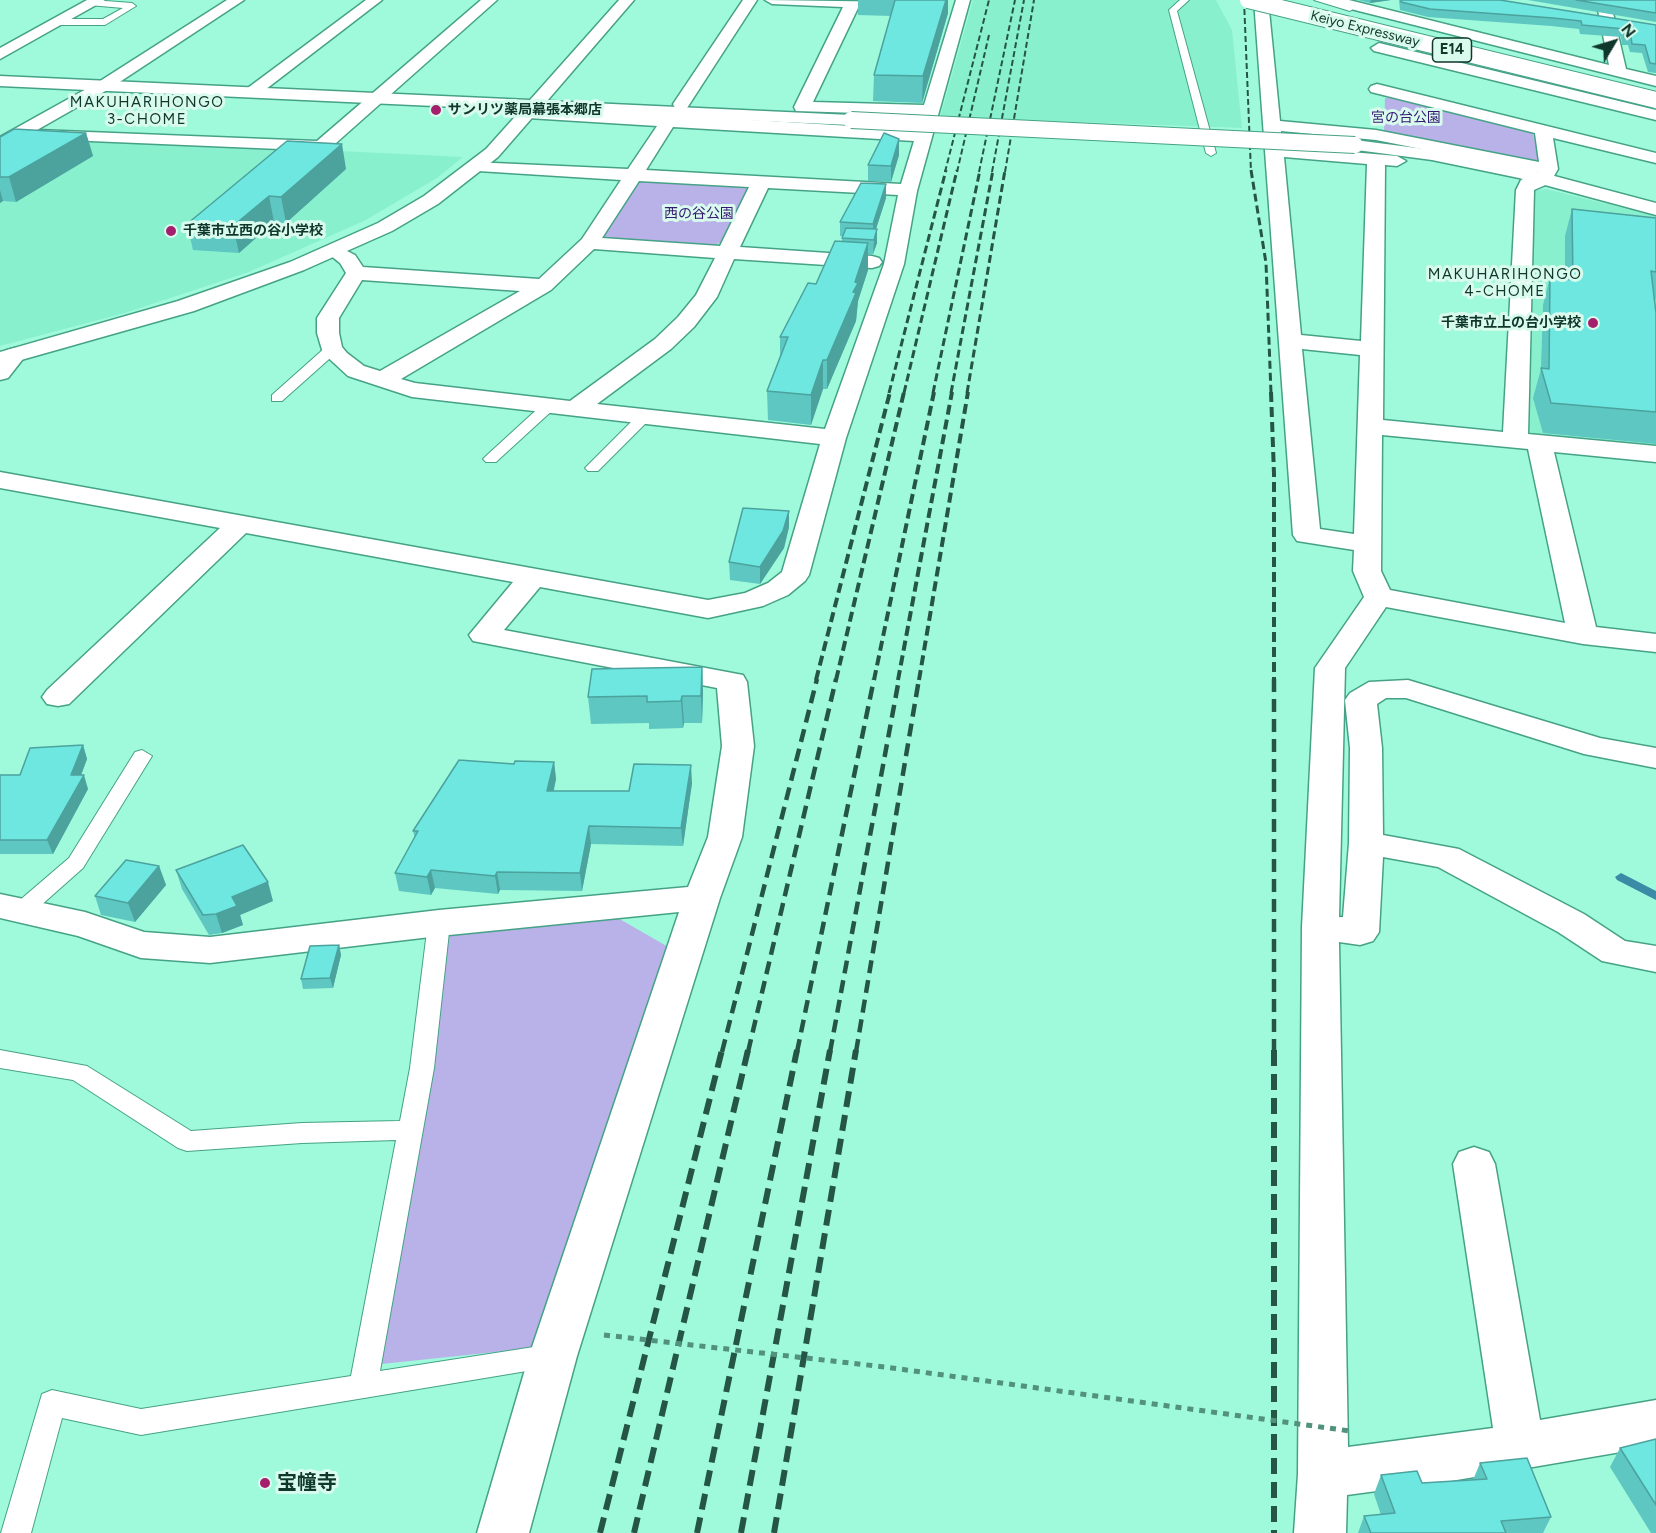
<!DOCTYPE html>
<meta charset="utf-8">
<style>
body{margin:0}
#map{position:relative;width:1656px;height:1533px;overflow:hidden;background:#9ffadb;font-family:Figtree,sans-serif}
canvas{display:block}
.north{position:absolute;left:1584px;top:12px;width:60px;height:60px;-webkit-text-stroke:4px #d9fbee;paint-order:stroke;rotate:52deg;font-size:16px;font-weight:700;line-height:24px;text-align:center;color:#0f372b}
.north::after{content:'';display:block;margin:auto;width:21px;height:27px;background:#0f372b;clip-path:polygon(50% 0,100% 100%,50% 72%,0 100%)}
</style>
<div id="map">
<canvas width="1656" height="1533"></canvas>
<div class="north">N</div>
</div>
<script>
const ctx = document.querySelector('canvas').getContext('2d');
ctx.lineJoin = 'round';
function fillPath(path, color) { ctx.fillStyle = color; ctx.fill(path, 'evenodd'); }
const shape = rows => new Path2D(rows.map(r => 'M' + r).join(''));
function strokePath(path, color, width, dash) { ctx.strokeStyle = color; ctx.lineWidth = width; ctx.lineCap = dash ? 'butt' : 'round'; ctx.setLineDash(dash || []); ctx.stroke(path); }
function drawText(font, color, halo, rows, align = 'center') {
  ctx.font = font + ' Figtree,"Noto Sans JP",sans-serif'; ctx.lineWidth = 6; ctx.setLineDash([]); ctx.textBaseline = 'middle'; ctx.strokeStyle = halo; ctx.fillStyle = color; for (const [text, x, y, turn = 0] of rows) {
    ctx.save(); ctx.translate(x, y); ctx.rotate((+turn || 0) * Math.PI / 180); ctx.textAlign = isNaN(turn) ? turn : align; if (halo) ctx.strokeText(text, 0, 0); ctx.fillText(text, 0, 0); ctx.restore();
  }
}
fillPath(shape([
 [973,0,1216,0,1232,30,1242,128,940,117],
 [34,136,463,157,437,178,366,220,249,272,125,313,0,346,0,149],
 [1546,189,1656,216,1656,449,1543,438,1527,430,1534,191]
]), '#89f0ce');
fillPath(shape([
 [1398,97,1525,129,1533,133,1539,160,1528,162,1394,135,1384,130,1385,98],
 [651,179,739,185,749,189,722,242,709,247,611,240,602,235,637,182],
 [611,914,670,948,534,1348,372,1365,420,1148,442,931]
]), '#b9b2e9');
fillPath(shape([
 [1621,873,1656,891,1656,900,1617,880,1615,877,1621,873]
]), '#3b8aa6');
const lane = shape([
 [92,0,132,3,136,6,105,25,59,25,55,22,59,19,103,19,123,8,89,5,92,0],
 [1180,0,1189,0,1177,11,1216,153,1211,156,1206,153,1169,10,1180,0],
 [1314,0,1328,0,1354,8,1350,11,1314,0],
 [332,345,337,346,337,352,282,401,272,401,272,395,327,346,332,345],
 [550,401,557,405,555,408,496,462,486,462,483,459,486,456,545,402,550,401],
 [645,412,652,416,650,419,598,471,588,471,585,468,640,413,645,412],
 [142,750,152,756,83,868,29,916,21,918,13,916,10,911,13,906,69,858,135,752,142,750],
 [439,916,447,918,450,923,434,1068,380,1371,553,1344,563,1347,567,1356,563,1365,141,1435,62,1418,31,1533,1,1533,42,1394,52,1390,141,1409,351,1376,396,1140,302,1143,187,1151,178,1148,73,1080,0,1068,0,1050,87,1066,191,1131,302,1123,400,1121,410,1068,428,923,431,918,439,916]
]);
const street = shape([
 [87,0,105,0,0,59,0,48,87,0],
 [227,0,244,0,109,89,37,130,317,141,481,0,497,0,327,151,43,139,37,138,34,134,37,130,0,149,0,137,97,83,227,0],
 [366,0,382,0,257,96,245,96,243,93,245,90,366,0],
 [743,0,757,0,687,108,675,108,673,104,743,0],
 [765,0,907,2,909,5,902,9,858,8,813,102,924,105,956,0,970,0,917,191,904,264,846,438,809,575,805,581,788,595,763,606,708,618,540,587,504,630,743,675,747,682,754,746,742,837,720,898,577,1356,529,1533,477,1533,529,1356,679,912,439,936,210,963,141,958,78,936,0,918,0,894,85,912,144,932,210,937,439,910,688,887,708,837,722,746,717,688,473,641,469,635,513,582,246,533,69,704,58,706,47,704,42,697,47,690,220,528,0,488,0,472,708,600,745,593,768,583,782,572,820,444,412,397,348,376,323,353,317,333,317,318,346,273,340,263,325,251,328,247,335,245,355,255,363,267,539,279,582,239,621,180,478,171,469,166,472,162,628,169,657,126,528,118,520,113,522,109,669,115,917,130,921,115,796,111,794,107,843,7,772,4,765,0],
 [673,127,914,141,901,184,646,170,673,127],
 [639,181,749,187,720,246,602,238,639,181],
 [768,188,898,195,884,264,825,429,597,404,671,349,694,327,717,297,734,259,872,268,879,266,882,262,879,258,872,256,740,247,768,188],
 [594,249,715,258,696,295,678,317,655,339,570,401,415,383,401,379,551,290,594,249],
 [362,280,520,291,380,371,364,366,347,353,342,347,339,333,339,318,362,280],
 [1254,0,1268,0,1280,121,1376,130,1539,162,1535,133,1371,92,1369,89,1371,86,1377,84,1656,153,1656,163,1553,138,1558,169,1550,183,1534,190,1528,434,1656,446,1656,462,1554,452,1596,627,1656,634,1656,652,1583,644,1386,607,1345,668,1339,917,1343,917,1349,843,1350,748,1345,700,1350,693,1369,682,1408,680,1600,738,1656,748,1656,768,1584,754,1406,698,1386,698,1377,704,1382,748,1383,835,1459,849,1584,914,1625,941,1656,946,1656,972,1602,961,1558,932,1438,867,1383,857,1379,932,1373,941,1360,945,1339,942,1348,1447,1493,1428,1453,1164,1459,1152,1474,1147,1489,1152,1495,1164,1540,1420,1656,1400,1656,1446,1451,1481,1347,1495,1346,1533,1294,1533,1298,1474,1302,927,1315,668,1364,597,1353,571,1354,550,1297,541,1293,535,1254,0],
 [1281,131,1376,140,1538,172,1521,180,1516,190,1503,432,1383,420,1385,165,1397,166,1406,161,1397,156,1282,146,1281,131],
 [1284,157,1367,164,1361,341,1301,335,1284,157],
 [1302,349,1360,355,1354,534,1320,529,1302,349],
 [1382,435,1528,449,1565,623,1390,590,1381,571,1382,435],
 [1325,0,1349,0,1609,65,1596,0,1610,0,1626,69,1656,76,1656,86,1327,3,1325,0],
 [1379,43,1656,110,1656,120,1374,51,1371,48,1379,43],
 [15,348,23,350,26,355,8,378,0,380,0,358,7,350,15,348]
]);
const secondary = shape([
 [619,0,634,0,547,101,851,115,860,120,851,125,538,111,498,157,438,204,392,231,304,270,194,311,0,366,0,352,178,301,290,262,378,223,424,196,486,149,521,110,0,86,0,76,530,100,619,0],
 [1355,140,1432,150,1528,169,1656,203,1656,215,1519,178,1432,160,1349,149,1346,145,1349,141,1355,140]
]);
strokePath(lane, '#45a286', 2);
strokePath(street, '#45a286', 3);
strokePath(secondary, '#45a286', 3);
fillPath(lane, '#fff');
fillPath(street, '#fff');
fillPath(secondary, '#fff');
strokePath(shape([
 [1244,0,1251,172],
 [945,172,989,0],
 [957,172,989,35],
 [979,172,1015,0],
 [992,172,1024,0],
 [1005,172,1034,0]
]), '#255546', 2, [6, 3]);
strokePath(shape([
 [1251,170,1266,263,1271,393],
 [889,393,946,170],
 [904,393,957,170],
 [933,393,980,170],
 [951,393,993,170],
 [967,393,1005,170]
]), '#255546', 3, [8, 4]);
strokePath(shape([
 [1271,392,1274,474,1274,680],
 [816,680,890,392],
 [836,680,904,392],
 [874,680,934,392],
 [898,680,952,392],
 [919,680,968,392]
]), '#255546', 4, [10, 5]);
strokePath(shape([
 [1274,679,1274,1052],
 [722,1052,817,679],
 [748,1052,836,679],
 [797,1052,874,679],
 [830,1052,899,679],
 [856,1052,919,679]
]), '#255546', 4.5, [13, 7]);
strokePath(shape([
 [1274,1050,1274,1533],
 [600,1533,722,1050],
 [634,1533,748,1050],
 [697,1533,797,1050],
 [741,1533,830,1050],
 [774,1533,856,1050]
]), '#255546', 6, [16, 8]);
const secondaryBridge = shape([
 [851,120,1355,145]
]);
const highwayBridge = shape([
 [1248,0,1656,100]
]);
strokePath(secondaryBridge, '#45a286', 18, []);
strokePath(highwayBridge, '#45a286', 18, []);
strokePath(shape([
 [604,1335,885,1367,1350,1431]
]), '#52917d', 5, [6, 6]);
strokePath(secondaryBridge, '#fff', 16);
strokePath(highwayBridge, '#fff', 16);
fillPath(shape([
 [858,0,948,0,948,13,922,103,873,101,874,75,891,16,858,15],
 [1358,0,1391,0,1370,3],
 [1399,0,1500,0,1656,25,1656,73,1648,72,1642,53,1630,52,1628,45,1622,45,1621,37,1580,34,1579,29,1551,26,1428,17,1400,10],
 [1528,0,1656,0,1656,22],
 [86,133,93,156,16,202,3,201,0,203,0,137],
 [899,139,899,155,891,182,868,181,868,165],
 [346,169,286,223,274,222,239,253,193,250,187,224],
 [886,198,876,229,877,229,877,243,873,254,868,254,868,270,858,301,856,321,827,389,823,389,811,425,768,420,767,391,780,356,780,337,816,284,842,242,842,236,840,236,840,222],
 [1572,209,1656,218,1656,298,1655,301,1656,313,1656,444,1543,433,1533,398,1541,369,1543,305,1550,277,1565,279,1565,236],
 [789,527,784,548,760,584,730,580,729,562],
 [702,667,703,693,702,723,684,723,683,728,649,729,649,723,591,724,588,697],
 [83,745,87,759,81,775,88,789,53,854,0,854,0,775,20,775],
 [554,762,556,779,554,791,629,791,692,783,683,846,591,844,582,891,500,890,498,894,435,888,431,895,399,891,395,873,415,838,413,831,514,764],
 [159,866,166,885,135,922,101,915,95,896],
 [176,870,273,901,240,915,243,925,222,933,209,935,182,889],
 [339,945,341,955,333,988,303,989,301,979],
 [1656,1439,1656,1533,1651,1533,1610,1467,1620,1448],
 [1480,1463,1551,1517,1543,1533,1358,1533,1364,1516,1381,1515,1374,1494,1381,1475,1422,1483,1473,1480]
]), '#5ec7c1');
fillPath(shape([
 [946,0,948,0,948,13,922,103,923,76],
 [1371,0,1391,0,1370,3],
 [86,133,93,156,16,202,9,177],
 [899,139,899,155,891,182,891,166],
 [342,144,346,169,286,223,281,197],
 [886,184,886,198,873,238,873,224],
 [0,190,3,201,0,203],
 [269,196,274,222,239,253,233,226],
 [877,229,877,243,873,254,874,240],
 [868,243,868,270,858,301,856,321,827,389,827,360,853,292,855,282],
 [823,360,823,389,811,425,811,395],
 [789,511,789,527,784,548,760,584,760,567],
 [702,667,703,693,702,723,701,696],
 [682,696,684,723,683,728,681,701],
 [83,745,87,759,77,786,84,775,88,789,53,854,47,840],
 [554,762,556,779,549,808,547,791],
 [691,765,692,783,683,846,681,828],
 [589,826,591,844,582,891,580,873],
 [159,866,166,885,135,922,128,903],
 [431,870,435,888,431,895,427,877],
 [497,872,500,890,498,894,495,876],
 [268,882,273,901,240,915,243,925,222,933,216,914,232,897],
 [339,945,341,955,333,988,330,978]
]), '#4ca29d');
const building = shape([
 [895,0,946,0,923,76,874,75,895,0],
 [1401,0,1500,0,1656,25,1656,64,1650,63,1645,45,1632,44,1631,37,1624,37,1624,29,1582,25,1581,21,1553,18,1430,9,1401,2,1401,0],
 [1576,0,1656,0,1656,13,1576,0],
 [14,129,86,133,9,177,0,177,0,137,14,129],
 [884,133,899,139,891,166,868,165,884,133],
 [287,141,342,144,281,197,269,196,233,226,187,224,287,141],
 [861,183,886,184,873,224,840,222,861,183],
 [1572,209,1656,218,1656,272,1651,271,1656,313,1656,412,1551,403,1541,368,1549,369,1550,277,1573,280,1572,209],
 [846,228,877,229,874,240,842,238,846,228],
 [835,241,868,243,855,282,858,283,853,292,856,293,827,360,823,360,811,395,767,391,788,337,780,337,808,283,816,284,835,241],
 [743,508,789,511,783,531,760,567,729,562,743,508],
 [702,667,701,696,682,696,681,701,647,702,647,696,588,697,592,669,702,667],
 [83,745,71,775,84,775,47,840,0,840,0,775,20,775,30,748,83,745],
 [459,760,514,764,515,761,554,762,547,791,629,791,634,764,691,765,681,828,589,826,580,873,497,872,495,876,431,870,427,877,395,873,418,831,413,831,459,760],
 [243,845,268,882,232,897,237,906,216,914,203,915,176,870,243,845],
 [126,860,159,866,128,903,95,896,126,860],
 [339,945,330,978,301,979,310,946,339,945],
 [1656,1439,1656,1505,1620,1448,1656,1439],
 [1527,1458,1551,1517,1501,1521,1506,1533,1371,1533,1364,1516,1395,1513,1381,1475,1417,1471,1422,1483,1487,1479,1480,1463,1527,1458]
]);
fillPath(building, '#6de7e0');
strokePath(building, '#4ca29d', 1.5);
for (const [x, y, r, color] of [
 [436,110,6,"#a4206d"],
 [171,231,6,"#a4206d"],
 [1593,323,6,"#a4206d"],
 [265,1483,6,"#a4206d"]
]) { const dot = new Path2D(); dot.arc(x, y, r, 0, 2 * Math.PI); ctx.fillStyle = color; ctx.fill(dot); strokePath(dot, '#d9fbee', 2); }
drawText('14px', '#0f372b', '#d9fbee', [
 ["Keiyo Expressway",1365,29,14]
]);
drawText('bold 14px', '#0f372b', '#d9fbee', [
 ["サンリツ薬局幕張本郷店",448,110],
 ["千葉市立西の谷小学校",183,231],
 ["千葉市立上の台小学校",1581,323,"right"]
], 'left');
drawText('14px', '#361a72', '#d9fbee', [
 ["宮の台公園",1406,118],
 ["西の谷公園",699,214]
]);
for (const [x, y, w] of [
 [1452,50,39]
]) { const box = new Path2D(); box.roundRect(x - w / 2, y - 12, w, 24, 4.5); ctx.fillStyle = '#d9fbee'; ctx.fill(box); strokePath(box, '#0f372b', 1.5); }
drawText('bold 15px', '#0f372b', null, [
 ["E14",1452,50]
]);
ctx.letterSpacing = '1.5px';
drawText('15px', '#0f372b', '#d9fbee', [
 ["MAKUHARIHONGO",147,103],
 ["3-CHOME",147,120],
 ["MAKUHARIHONGO",1505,275],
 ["4-CHOME",1505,292]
]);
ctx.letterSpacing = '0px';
drawText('bold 20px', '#0f372b', '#d9fbee', [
 ["宝幢寺",277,1483]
], 'left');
</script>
